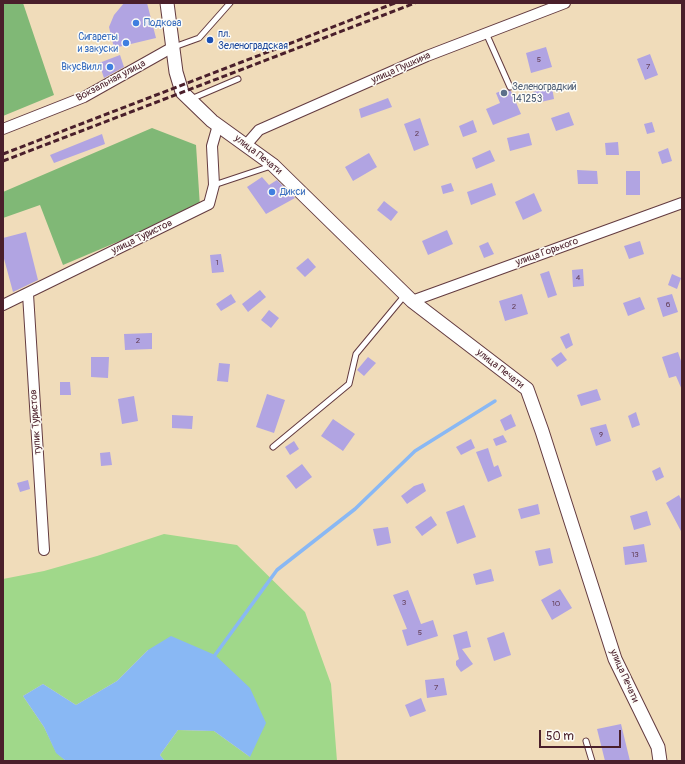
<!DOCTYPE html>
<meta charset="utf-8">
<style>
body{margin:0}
#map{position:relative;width:685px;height:764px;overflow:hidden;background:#f0dcba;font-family:Pangolin,sans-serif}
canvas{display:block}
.frame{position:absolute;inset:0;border:4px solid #4a1f2b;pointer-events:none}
.scale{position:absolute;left:539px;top:730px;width:82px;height:18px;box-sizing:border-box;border:2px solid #4a1f2b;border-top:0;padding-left:5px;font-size:12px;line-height:14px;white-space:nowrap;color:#4a1f2b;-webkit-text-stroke:3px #fdfcf7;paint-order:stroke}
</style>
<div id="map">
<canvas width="685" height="764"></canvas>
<div class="frame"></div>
<div class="scale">50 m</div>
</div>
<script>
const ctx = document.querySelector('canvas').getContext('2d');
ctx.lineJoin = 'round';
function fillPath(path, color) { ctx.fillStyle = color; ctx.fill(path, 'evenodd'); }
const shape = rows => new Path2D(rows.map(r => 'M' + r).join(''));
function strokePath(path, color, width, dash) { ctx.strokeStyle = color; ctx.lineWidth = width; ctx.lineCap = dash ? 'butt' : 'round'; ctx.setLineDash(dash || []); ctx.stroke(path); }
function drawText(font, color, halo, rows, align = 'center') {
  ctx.font = font + ' Pangolin,sans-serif'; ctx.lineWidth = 3; ctx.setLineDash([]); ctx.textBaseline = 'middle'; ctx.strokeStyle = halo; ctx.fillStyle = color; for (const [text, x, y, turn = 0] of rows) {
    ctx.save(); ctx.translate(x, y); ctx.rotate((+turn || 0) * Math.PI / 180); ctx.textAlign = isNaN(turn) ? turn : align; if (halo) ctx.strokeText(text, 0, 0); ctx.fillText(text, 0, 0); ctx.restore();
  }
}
fillPath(shape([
 [164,534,237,545,305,612,331,684,337,761,165,761,160,755,178,730,214,731,250,757,148,650,117,681,76,705,43,684,23,696,44,727,56,752,66,761,3,761,3,579,44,571,97,556]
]), '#a0d88a');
fillPath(shape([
 [3,3,23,3,54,95,3,116],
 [152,128,196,145,200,207,63,265,40,205,3,218,3,192]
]), '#80b876');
fillPath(shape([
 [171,636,215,655,250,688,266,723,250,757,214,731,178,730,160,755,165,761,66,761,56,753,44,727,23,696,43,684,76,705,117,681,148,650]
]), '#89b8f4');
strokePath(shape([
 [215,655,277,570,355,509,415,451,495,401]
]), '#89b8f4', 3.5);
fillPath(shape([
 [124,3,147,3,156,38,114,48,109,27,114,15],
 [546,47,552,67,531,73,526,53],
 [650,54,658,75,645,80,637,59],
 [120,55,124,67,104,78,99,63],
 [552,87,554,99,536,103,533,92],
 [506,89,511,91,521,114,493,125,486,109,500,103,496,93],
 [388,98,392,107,361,118,359,109],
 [569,112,574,125,556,131,551,118],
 [420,118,429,145,414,151,404,124],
 [473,120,477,132,463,137,459,126],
 [652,122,655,132,647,134,644,124],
 [529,133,532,145,510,151,507,138],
 [102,134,105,144,54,163,50,155],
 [618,142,619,155,606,155,605,143],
 [668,148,672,161,662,164,658,152],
 [490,150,495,161,476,169,472,158],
 [369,153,377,167,353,181,345,167],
 [577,170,597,171,598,184,578,184],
 [626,171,640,171,640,195,626,195],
 [262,177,269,185,277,180,295,198,266,214,247,187],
 [451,183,454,191,443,194,441,186],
 [492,183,496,195,471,205,467,192],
 [534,193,542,211,523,220,515,202],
 [384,201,398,212,391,221,377,210],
 [447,230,453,244,428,255,422,241],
 [26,232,38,280,13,292,3,255,3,238],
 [640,241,644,254,629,259,624,246],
 [488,242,494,254,484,258,479,246],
 [221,254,224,272,212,273,210,255],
 [308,258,316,267,305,277,296,268],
 [583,269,584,286,573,287,572,270],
 [549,271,557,295,548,298,540,274],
 [672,274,681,278,677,289,668,285],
 [260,290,266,297,248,312,242,304],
 [231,294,236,302,221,311,216,304],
 [522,294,528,314,505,321,499,301],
 [672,294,678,312,663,317,657,298],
 [640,297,645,309,628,316,623,303],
 [269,310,279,318,271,328,261,320],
 [152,333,152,349,125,350,124,334],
 [569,333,573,345,566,349,560,337],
 [561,352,567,360,557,367,551,359],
 [678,352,682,364,682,390,676,376,669,378,662,357],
 [91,357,109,357,108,378,91,377],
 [368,357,376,363,364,376,357,370],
 [219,363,230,364,228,382,217,381],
 [60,382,70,382,71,395,60,395],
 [597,389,601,400,581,406,577,395],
 [267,394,285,400,274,433,256,427],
 [134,396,138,421,122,424,118,399],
 [636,412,640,425,632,428,628,416],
 [511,414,516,426,505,431,500,420],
 [172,415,193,416,192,429,172,428],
 [333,419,355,434,343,451,321,436],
 [606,424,611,441,596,446,590,428],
 [503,435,507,442,496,446,493,439],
 [471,439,475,448,461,455,456,447],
 [294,441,299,449,290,455,285,447],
 [488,448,494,467,498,465,502,476,488,482,476,452],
 [110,452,112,465,101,466,100,453],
 [302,464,312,477,296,489,286,476],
 [660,467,664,477,656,481,652,471],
 [28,480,30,489,20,492,17,483],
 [423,483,426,491,407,504,401,496,414,486],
 [679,495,682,501,682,533,666,503],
 [538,504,540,514,521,519,518,509],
 [464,505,476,537,457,544,446,512],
 [647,511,651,525,634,530,630,516],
 [431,516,437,525,422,536,415,527],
 [388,527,391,543,377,546,373,529],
 [644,544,647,562,625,565,623,547],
 [550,548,553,563,539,566,535,551],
 [491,569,494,581,476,585,473,574],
 [560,589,572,608,552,620,541,600],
 [408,590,421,624,433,620,438,636,407,646,402,630,407,629,393,595],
 [467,631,471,647,462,649,473,664,461,672,456,665,456,661,459,659,453,635],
 [504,632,511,655,494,661,487,638],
 [444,678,447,695,427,698,425,680],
 [421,698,426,711,410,717,405,705],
 [621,724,630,761,605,761,597,729]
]), '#b1a4e2');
const service = shape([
 [486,33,510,87],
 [174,47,199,38,230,3],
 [191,99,238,79],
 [214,185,271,166],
 [273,447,349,384,356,354,405,295],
 [586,741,592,761]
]);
const minor = shape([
 [3,129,84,97,173,47],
 [246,145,259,130,427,56,565,3],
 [28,294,44,550],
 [412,301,682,203],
 [3,305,209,204,214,185,212,146,218,125]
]);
const tertiary = shape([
 [167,3,176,72,182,92,212,121,273,165,412,301,527,389,542,431,615,659,658,747,660,761]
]);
strokePath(service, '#633b40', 7);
strokePath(minor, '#633b40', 12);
strokePath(tertiary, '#633b40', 15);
strokePath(service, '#fff', 5);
strokePath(minor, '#fff', 10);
strokePath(tertiary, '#fff', 13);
strokePath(shape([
 [3,154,395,3],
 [3,161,415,3]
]), '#4a1f2b', 3, [6, 3]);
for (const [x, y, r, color] of [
 [136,23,4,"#3f7fe0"],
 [210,40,4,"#1a4fb4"],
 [126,43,4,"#3f7fe0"],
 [110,67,4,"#3f7fe0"],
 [504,93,4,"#5c6f8a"],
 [272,192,4,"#3f7fe0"]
]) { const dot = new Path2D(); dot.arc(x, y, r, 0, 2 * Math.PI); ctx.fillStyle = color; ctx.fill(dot); strokePath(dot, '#fdfcf7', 1.5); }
drawText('8px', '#644059', null, [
 ["5",539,60],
 ["7",648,67],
 ["2",417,134],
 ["1",217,263],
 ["4",578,278],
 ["6",668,305],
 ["2",514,307],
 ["2",138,341],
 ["9",601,435],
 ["13",635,555],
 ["3",404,603],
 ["10",556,604],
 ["5",420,633],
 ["7",436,688]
]);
drawText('10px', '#366cbe', '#fdfcf7', [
 ["Подкова",144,23],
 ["Сигареты",118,37,"right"],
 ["и закуски",118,49,"right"],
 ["ВкусВилл",102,67,"right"],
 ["Дикси",280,192]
], 'left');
drawText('10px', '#164399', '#fdfcf7', [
 ["пл.",218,34],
 ["Зеленоградская",218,46]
], 'left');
drawText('10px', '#4a1f2b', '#fdfcf7', [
 ["улица Пушкина",401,68,-24],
 ["Вокзальная улица",111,81,-28],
 ["улица Печати",258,155,38],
 ["улица Туристов",142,237,-26],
 ["улица Горького",547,252,-20],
 ["улица Печати",500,369,38],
 ["тупик Туристов",36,422,-94],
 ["улица Печати",624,676,66]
]);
drawText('10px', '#4e5e75', '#fdfcf7', [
 ["Зеленоградкий",512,87],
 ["141253",512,99]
], 'left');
</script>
